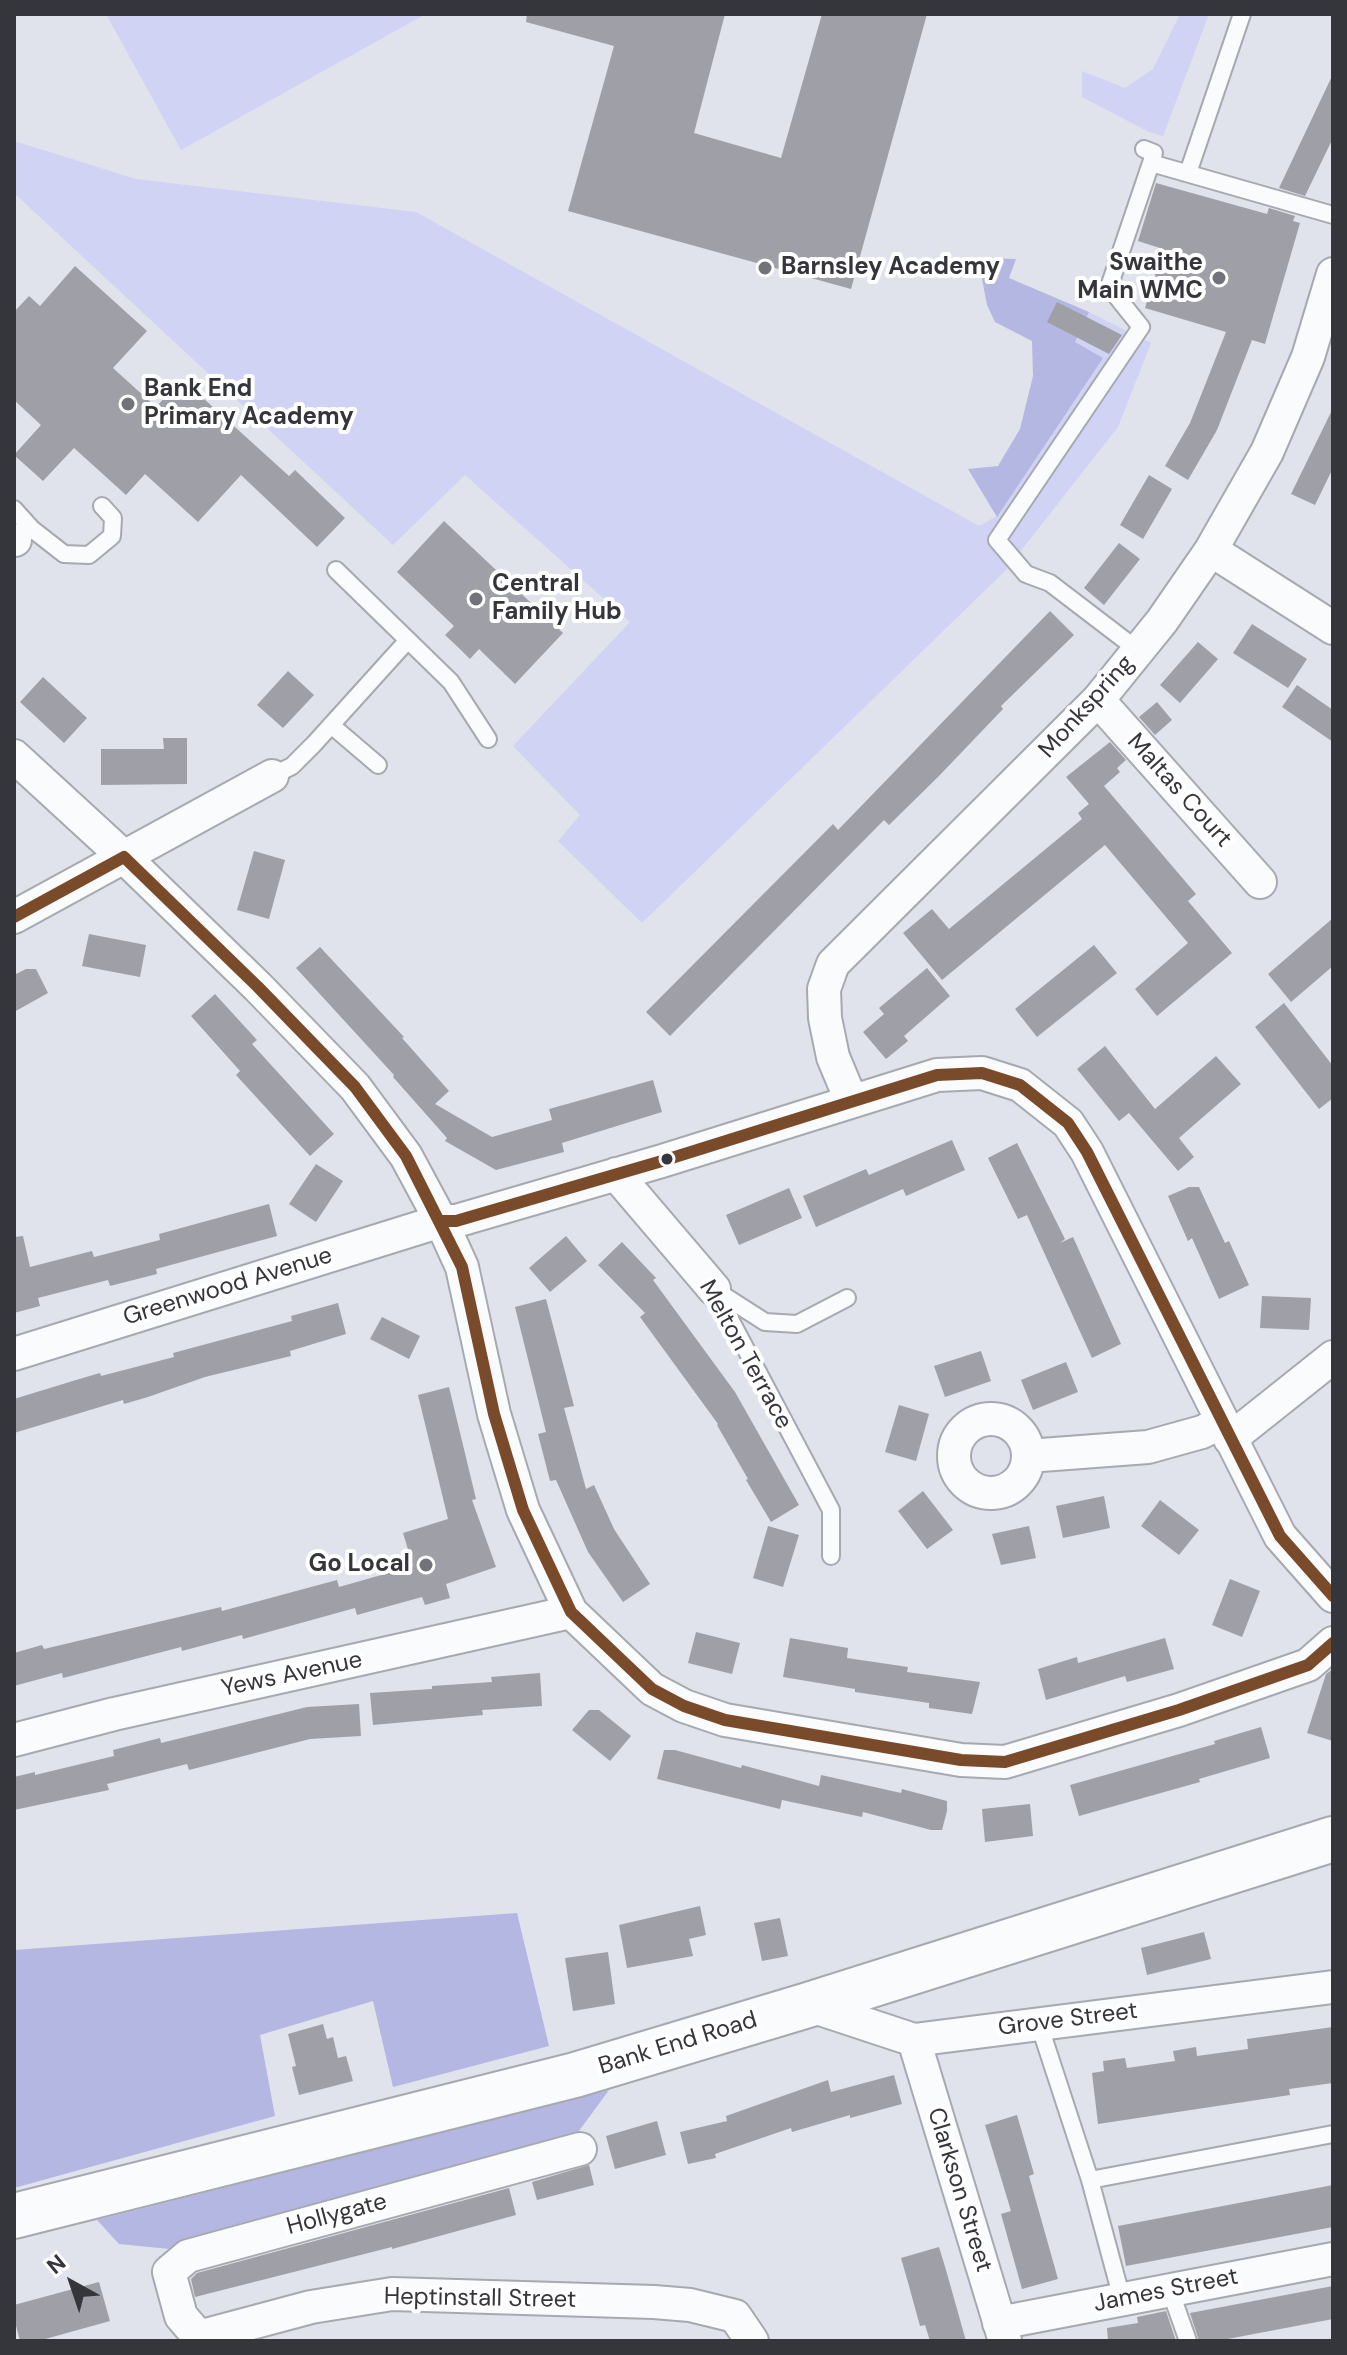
<!DOCTYPE html>
<style>
body{margin:0}
#map{position:relative;width:1347px;height:2355px;overflow:hidden;background:#e0e2ec;font-family:"DM Sans",sans-serif}
canvas{display:block}
.frame{position:absolute;inset:0;border:16px solid #35353c;pointer-events:none}
.north{position:absolute;left:32px;top:2243px;width:80px;height:80px;-webkit-text-stroke:6px #fff;paint-order:stroke;rotate:320deg;font-size:22px;font-weight:700;line-height:32px;text-align:center;color:#35353c}
.north::after{content:'';display:block;margin:auto;width:28px;height:36px;background:#35353c;clip-path:polygon(50% 0,100% 100%,50% 72%,0 100%)}
</style>
<div id="map">
<canvas width="1347" height="2355"></canvas>
<div class="frame"></div>
<div class="north">N</div>
</div>
<script>
const ctx = document.querySelector('canvas').getContext('2d');
ctx.lineJoin = 'round';
function fillPath(path, color) { ctx.fillStyle = color; ctx.fill(path, 'evenodd'); }
const shape = rows => new Path2D(rows.map(r => 'M' + r).join(''));
function strokePath(path, color, width, dash) { ctx.strokeStyle = color; ctx.lineWidth = width; ctx.lineCap = dash ? 'butt' : 'round'; ctx.setLineDash(dash || []); ctx.stroke(path); }
function drawText(font, color, halo, rows, align = 'center') {
  ctx.font = font + ' "DM Sans",sans-serif'; ctx.lineWidth = 8; ctx.setLineDash([]); ctx.textBaseline = 'middle'; ctx.strokeStyle = halo; ctx.fillStyle = color; for (const [text, x, y, turn = 0] of rows) {
    ctx.save(); ctx.translate(x, y); ctx.rotate((+turn || 0) * Math.PI / 180); ctx.textAlign = isNaN(turn) ? turn : align; if (halo) ctx.strokeText(text, 0, 0); ctx.fillText(text, 0, 0); ctx.restore();
  }
}
fillPath(shape([
 [106,14,423,14,424,15,181,150],
 [1180,14,1209,14,1163,136,1149,132,1082,97,1082,71,1125,88,1153,69],
 [14,141,136,179,416,212,979,526,997,516,1102,358,1074,342,1089,312,1151,343,1118,427,1005,571,642,923,558,841,580,815,513,746,630,622,465,475,393,545,14,193]
]), '#d0d3f4');
fillPath(shape([
 [978,258,1016,259,1009,278,1089,312,1075,342,1103,358,997,517,968,469,998,466,1020,429,1033,376,1032,341,995,322,987,305],
 [517,1913,549,2046,393,2087,373,2001,260,2035,275,2116,14,2188,14,1950],
 [609,2090,576,2135,170,2249,119,2244,97,2220]
]), '#b3b7e1');
fillPath(shape([
 [527,14,725,14,694,133,781,158,822,14,927,14,851,289,568,211,614,46,526,22],
 [1333,74,1333,138,1305,196,1279,188],
 [1156,183,1267,214,1269,208,1295,216,1293,221,1300,223,1265,344,1252,340,1217,430,1188,480,1165,466,1190,423,1226,332,1145,308,1163,249,1138,241],
 [75,266,147,331,113,368,156,407,182,379,289,476,295,470,345,518,317,547,241,475,198,522,145,474,126,495,74,448,43,481,14,455,41,425,14,400,14,312,29,296,40,306],
 [1057,302,1122,335,1109,354,1047,322],
 [1333,408,1333,468,1315,505,1291,494],
 [1149,475,1172,489,1143,539,1120,525],
 [444,521,563,633,515,684,479,649,470,659,461,650,445,635,454,626,397,572],
 [1119,543,1140,559,1104,605,1084,588],
 [1050,611,1074,635,1001,706,1003,709,938,777,889,825,884,820,670,1036,646,1012,833,824,838,830],
 [1252,624,1307,659,1288,688,1233,653],
 [1198,642,1218,659,1180,703,1160,685],
 [288,671,314,695,283,728,257,705],
 [43,677,87,718,64,743,20,702],
 [1297,685,1333,710,1333,742,1282,707],
 [1157,702,1172,720,1155,735,1139,717],
 [163,738,187,738,187,784,101,785,101,749,164,749],
 [1110,742,1126,760,1117,768,1120,772,1104,786,1196,894,1188,901,1232,953,1157,1016,1135,989,1188,943,1105,845,942,980,903,933,932,909,949,929,1082,819,1078,813,1089,804,1066,777],
 [254,851,285,860,269,919,237,910],
 [1333,918,1333,966,1291,1002,1268,974],
 [89,934,146,945,140,977,82,966],
 [1094,945,1117,973,1037,1037,1015,1009],
 [320,947,404,1037,402,1038,449,1091,435,1104,492,1137,552,1120,549,1109,653,1080,662,1112,562,1143,564,1152,496,1170,445,1141,447,1138,393,1077,394,1075,296,968],
 [927,968,950,996,904,1036,908,1041,886,1059,863,1032,884,1014,879,1008],
 [26,969,36,969,48,993,14,1012,14,975],
 [215,994,257,1040,252,1044,334,1134,310,1156,236,1075,240,1071,191,1016],
 [1284,1003,1333,1066,1333,1098,1319,1109,1255,1027],
 [1105,1046,1155,1109,1216,1056,1241,1084,1179,1138,1194,1157,1178,1171,1129,1113,1119,1121,1077,1069],
 [952,1140,965,1170,906,1196,903,1189,816,1227,803,1196,866,1169,869,1175],
 [1017,1143,1065,1239,1060,1243,1073,1237,1121,1344,1092,1358,1027,1215,1018,1219,988,1158],
 [316,1164,343,1181,316,1222,289,1204],
 [1189,1187,1199,1187,1225,1243,1229,1241,1249,1285,1219,1299,1192,1238,1188,1241,1168,1196],
 [789,1188,802,1218,739,1245,726,1215],
 [269,1204,277,1236,156,1269,157,1274,110,1286,108,1280,38,1298,40,1306,14,1313,14,1237,23,1236,30,1267,92,1251,94,1257,125,1249,160,1240,159,1234],
 [566,1236,587,1261,550,1292,529,1268],
 [622,1242,656,1278,653,1280,735,1392,799,1505,771,1522,746,1480,748,1479,717,1425,718,1424,640,1317,645,1313,598,1265],
 [1262,1296,1311,1298,1309,1330,1260,1328],
 [546,1299,574,1406,564,1408,586,1489,594,1485,614,1529,650,1584,623,1602,588,1552,556,1480,550,1481,538,1434,546,1432,515,1307],
 [338,1303,346,1334,290,1351,291,1356,205,1377,148,1397,124,1404,123,1400,14,1433,14,1399,76,1380,100,1373,101,1376,174,1357,173,1353,292,1321,291,1316],
 [382,1317,420,1336,409,1359,370,1339],
 [981,1351,991,1381,945,1397,934,1366],
 [1066,1362,1078,1392,1033,1410,1021,1380],
 [449,1387,476,1499,472,1500,496,1567,446,1584,450,1598,425,1605,422,1597,357,1615,355,1608,243,1639,242,1635,182,1651,181,1647,63,1678,62,1673,14,1686,14,1653,42,1645,44,1649,221,1607,222,1611,337,1580,339,1587,413,1566,403,1533,448,1519,418,1395],
 [899,1405,929,1414,916,1461,885,1452],
 [923,1491,953,1530,927,1549,898,1511],
 [1104,1496,1110,1528,1063,1538,1056,1506],
 [1160,1500,1199,1530,1179,1555,1141,1526],
 [768,1526,799,1535,783,1587,753,1578],
 [1029,1526,1036,1558,1001,1565,992,1534],
 [1230,1579,1260,1591,1242,1637,1212,1625],
 [696,1632,740,1643,732,1674,688,1663],
 [790,1638,848,1648,847,1658,908,1667,907,1672,980,1682,972,1714,929,1708,929,1703,855,1692,855,1689,783,1677],
 [1165,1638,1174,1669,1127,1682,1125,1676,1046,1700,1038,1669,1077,1657,1078,1663],
 [1333,1669,1333,1741,1307,1733,1326,1674],
 [540,1673,542,1706,482,1710,483,1715,373,1725,370,1693,432,1689,432,1686,492,1682,491,1677],
 [359,1704,361,1736,310,1739,189,1770,187,1764,107,1784,109,1790,14,1810,14,1777,35,1772,35,1775,114,1756,113,1750,160,1738,161,1743,307,1707],
 [589,1710,599,1710,631,1736,610,1761,572,1730],
 [1261,1727,1270,1758,1199,1779,1200,1782,1079,1816,1070,1785,1215,1744,1214,1741],
 [664,1750,675,1750,741,1768,742,1765,819,1786,821,1775,901,1793,902,1789,947,1801,947,1811,942,1830,931,1830,863,1812,862,1817,782,1800,780,1809,657,1779],
 [1030,1804,1033,1836,985,1842,982,1809],
 [700,1906,706,1935,689,1939,693,1956,627,1968,619,1925],
 [780,1918,788,1956,762,1961,754,1923],
 [1204,1932,1211,1959,1147,1975,1141,1948],
 [608,1952,615,2004,573,2011,565,1958],
 [323,2024,327,2039,333,2037,338,2058,346,2056,353,2081,299,2095,292,2067,296,2066,288,2034],
 [1333,2027,1333,2083,1289,2089,1290,2095,1098,2124,1092,2073,1104,2071,1103,2061,1125,2058,1127,2068,1175,2061,1173,2051,1196,2047,1197,2056,1248,2049,1247,2039],
 [894,2075,902,2104,850,2118,850,2115,792,2132,791,2128,715,2154,716,2158,688,2164,680,2132,727,2121,726,2116,828,2080,831,2092],
 [1017,2115,1034,2174,1029,2176,1058,2279,1022,2289,1001,2214,1011,2211,985,2125],
 [657,2121,666,2155,615,2169,606,2136],
 [589,2165,594,2185,537,2200,532,2182],
 [1333,2185,1333,2227,1126,2266,1118,2226],
 [509,2188,516,2215,392,2249,392,2247,195,2297,191,2279,197,2273],
 [939,2247,946,2270,966,2341,930,2341,925,2325,920,2326,909,2286,901,2258],
 [99,2282,110,2321,38,2341,20,2341,14,2318,14,2305],
 [1333,2286,1333,2319,1217,2341,1199,2341,1190,2313],
 [1166,2311,1176,2341,1108,2341,1107,2328,1138,2323,1137,2317]
]), '#9fa0a7');
const lane = shape([
 [1144,149,1154,153,1151,163],
 [1188,173,1242,14],
 [14,509,32,529],
 [15,540,32,529,64,554,89,555,112,536,113,518,102,506],
 [336,570,451,682,488,739],
 [1139,651,1050,583,1026,574,997,540,1141,327,1109,287,1151,163,1333,215],
 [331,725,378,765],
 [272,776,292,766,314,744,408,640],
 [714,1289,831,1510,831,1556],
 [715,1290,765,1322,797,1324,847,1298],
 [1039,2024,1090,2180,1333,2134],
 [1090,2180,1122,2299],
 [1170,2290,1188,2341]
]);
const street = shape([
 [14,540,15,540],
 [1211,550,1333,628],
 [1098,700,1260,882],
 [14,756,124,857,258,987,355,1087,406,1156,441,1221,462,1267,494,1414,523,1510,571,1612,652,1689,684,1706,725,1720,961,1760,1005,1762,1179,1710,1308,1665,1333,1643],
 [14,917,272,776],
 [851,1100,833,1057,825,1018,824,989,833,964,1098,700,1162,621,1211,550,1267,452,1308,357,1333,274],
 [616,1174,714,1289],
 [14,1354,441,1221,456,1221,662,1161,937,1075,982,1073,1020,1085,1068,1123,1087,1152,1280,1536,1333,1596],
 '954 1456a37 37 0 1 1 74 0a37 37 0 1 1-74 0Z',
 [1230,1439,1333,1357],
 [1028,1456,1148,1447,1202,1432,1222,1422],
 [14,1740,114,1714,571,1612],
 [808,2005,914,2040,1333,1987],
 [914,2040,1005,2341],
 [580,2149,188,2256,169,2272,181,2316,199,2337,311,2307,392,2294,654,2302,690,2305,735,2316,752,2341],
 [999,2323,1333,2259]
]);
const secondary = shape([
 [14,2216,575,2075,808,2005,1333,1839]
]);
strokePath(lane, '#a7a9b0', 20);
strokePath(street, '#a7a9b0', 36);
strokePath(secondary, '#a7a9b0', 48);
strokePath(lane, '#fafbfc', 16);
strokePath(street, '#fafbfc', 32);
strokePath(secondary, '#fafbfc', 44);
strokePath(shape([
 [14,917,124,857,258,987,355,1087,406,1156,462,1267,494,1414,523,1510,571,1612,652,1689,684,1706,725,1720,961,1760,1005,1762,1179,1710,1308,1665,1333,1643],
 [441,1221,456,1221,662,1161,937,1075,982,1073,1020,1085,1068,1123,1087,1152,1280,1536,1333,1596]
]), '#7a4b2a', 12);
for (const [x, y, r, color] of [
 [765,268,8,"#71727a"],
 [1219,278,8,"#71727a"],
 [128,404,8,"#71727a"],
 [476,599,8,"#71727a"],
 [667,1159,7,"#35353c"],
 [426,1565,8,"#71727a"]
]) { const dot = new Path2D(); dot.arc(x, y, r, 0, 2 * Math.PI); ctx.fillStyle = color; ctx.fill(dot); strokePath(dot, '#fff', 3); }
drawText('bold 24px', '#35353c', '#fff', [
 ["Swaithe",1203,264,"right"],
 ["Main WMC",1203,292,"right"],
 ["Barnsley Academy",781,268],
 ["Bank End",144,390],
 ["Primary Academy",144,418],
 ["Central",492,585],
 ["Family Hub",492,613],
 ["Go Local",410,1565,"right"]
], 'left');
drawText('24px', '#35353c', '#fff', [
 ["Monkspring",1087,707,-48],
 ["Maltas Court",1179,791,48],
 ["Greenwood Avenue",228,1287,-17],
 ["Melton Terrace",745,1355,61],
 ["Yews Avenue",292,1675,-12],
 ["Grove Street",1068,2020,-7],
 ["Bank End Road",678,2044,-17],
 ["Clarkson Street",959,2190,73],
 ["Hollygate",337,2215,-15],
 ["James Street",1166,2291,-11],
 ["Heptinstall Street",480,2299,1]
]);
</script>
